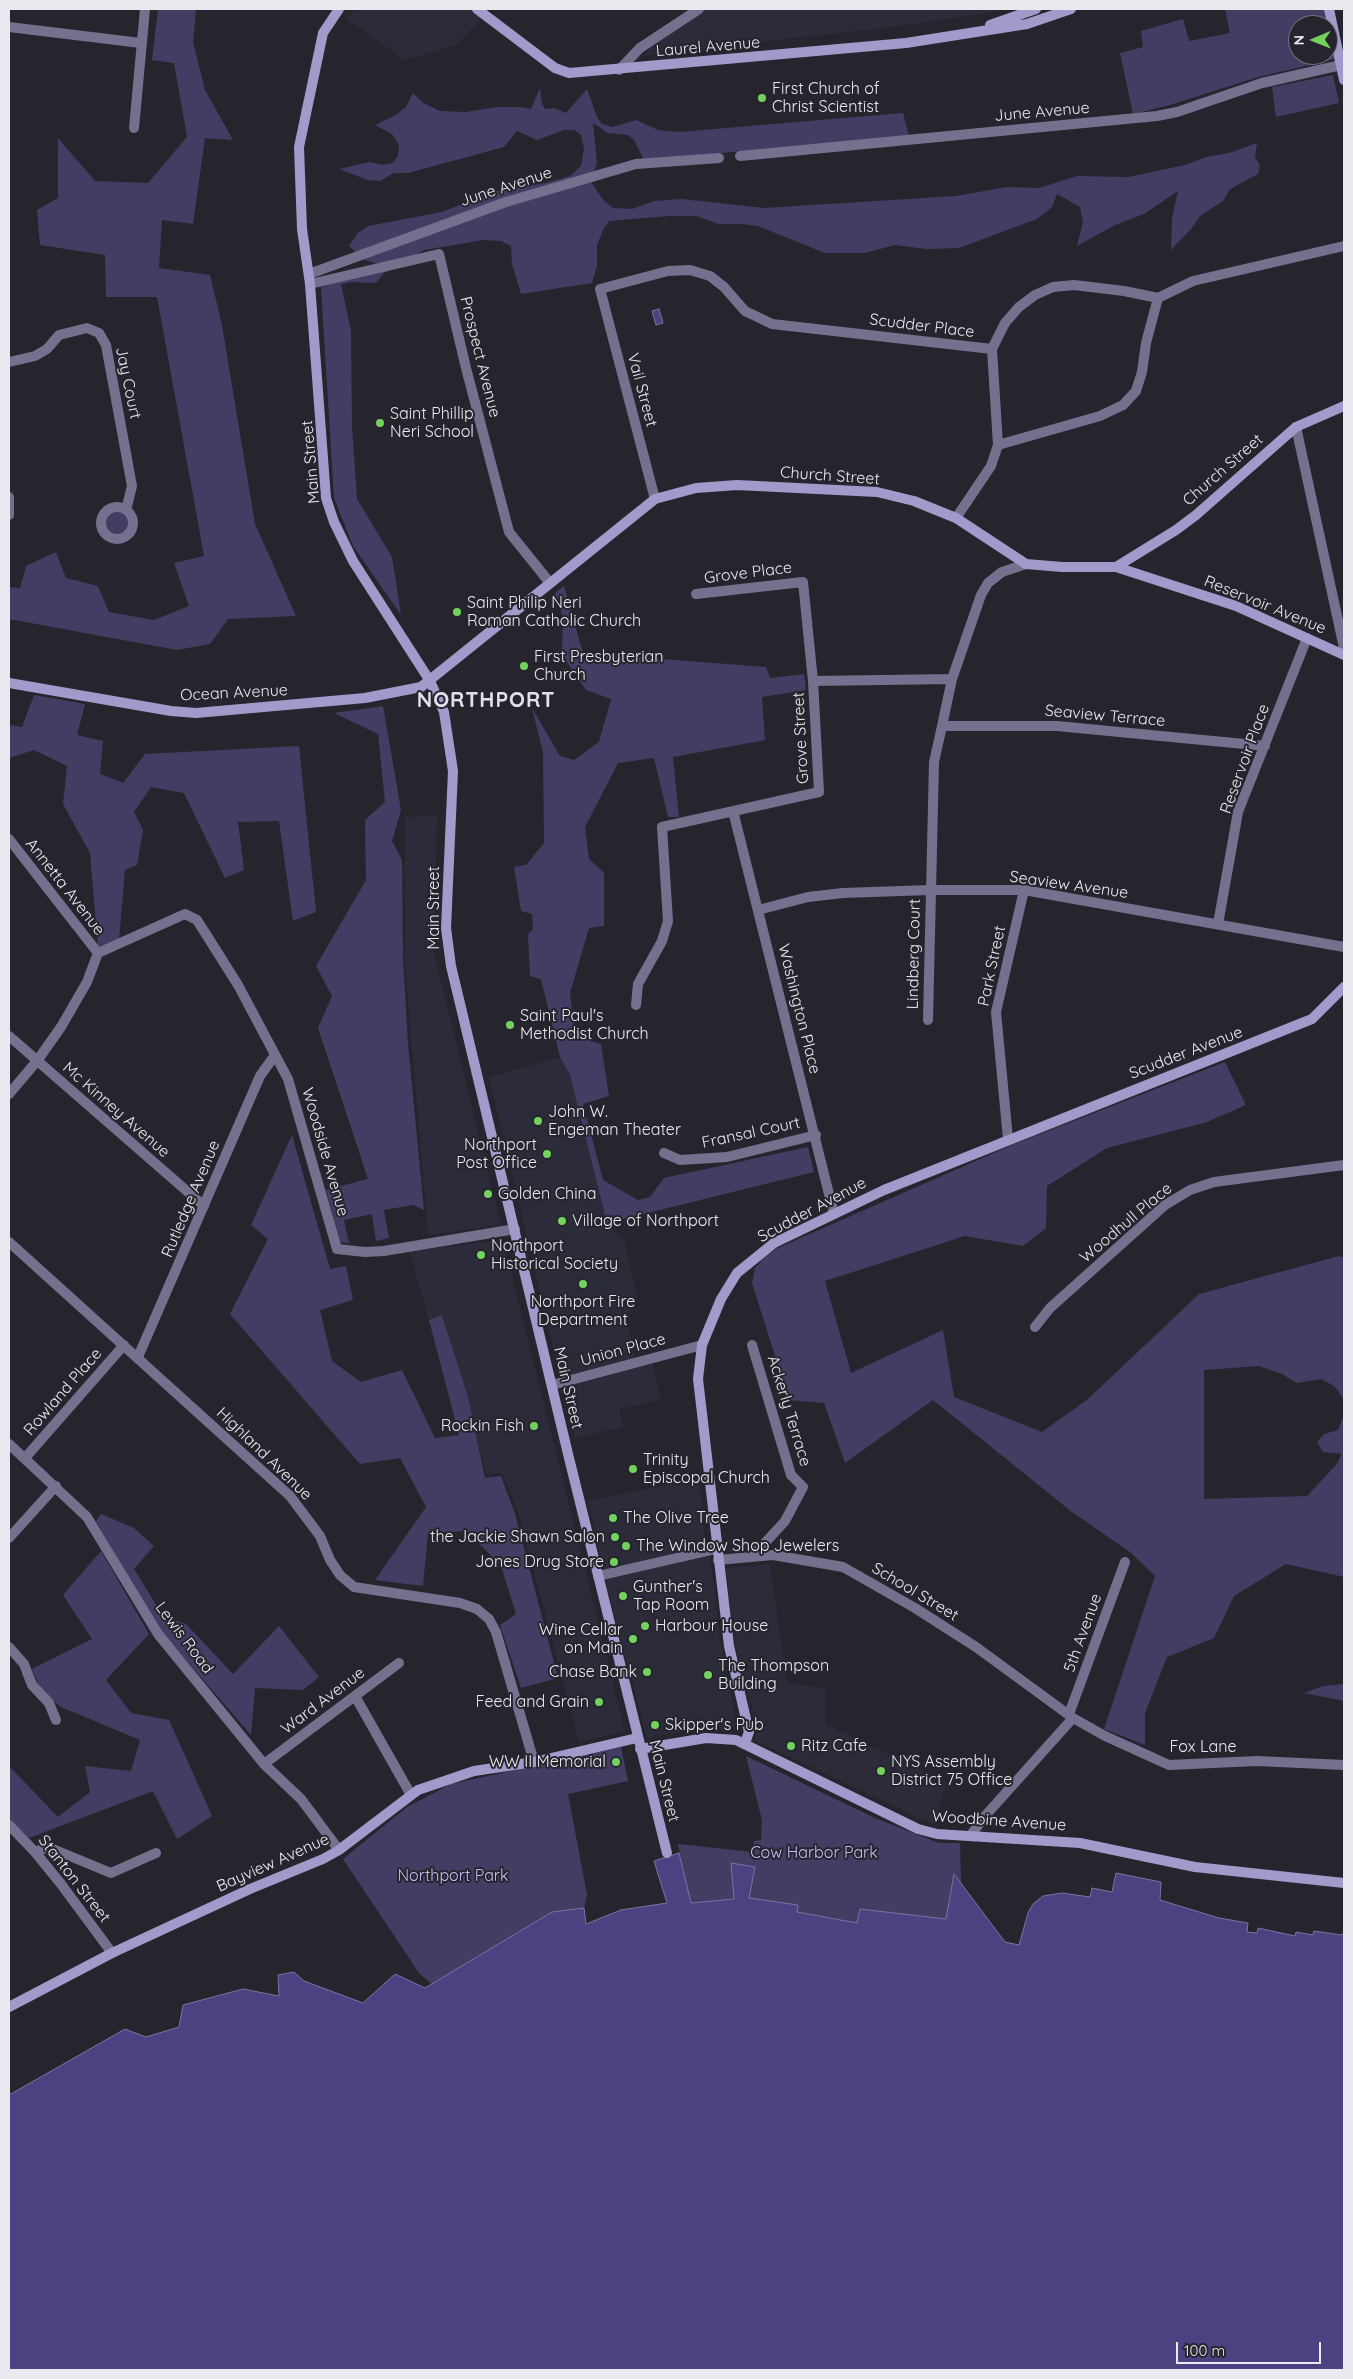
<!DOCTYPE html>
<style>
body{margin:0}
#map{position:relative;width:1353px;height:2379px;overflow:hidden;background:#26252e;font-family:Quicksand,sans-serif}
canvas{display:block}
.frame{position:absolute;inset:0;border:10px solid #eae9f0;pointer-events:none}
.north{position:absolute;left:1288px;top:15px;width:50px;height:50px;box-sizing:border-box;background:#26252e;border:1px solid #74737c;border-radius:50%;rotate:269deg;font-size:14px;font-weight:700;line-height:20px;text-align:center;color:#eae9f0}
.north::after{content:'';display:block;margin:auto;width:18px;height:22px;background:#73d25d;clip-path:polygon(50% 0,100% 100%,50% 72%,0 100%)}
.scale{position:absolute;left:1176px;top:2342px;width:145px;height:22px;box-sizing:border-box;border:2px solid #eae9f0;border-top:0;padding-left:6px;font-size:15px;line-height:18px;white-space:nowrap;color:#eae9f0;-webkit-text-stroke:4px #26252e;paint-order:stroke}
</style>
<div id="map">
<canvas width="1353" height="2379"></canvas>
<div class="frame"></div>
<div class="north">N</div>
<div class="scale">100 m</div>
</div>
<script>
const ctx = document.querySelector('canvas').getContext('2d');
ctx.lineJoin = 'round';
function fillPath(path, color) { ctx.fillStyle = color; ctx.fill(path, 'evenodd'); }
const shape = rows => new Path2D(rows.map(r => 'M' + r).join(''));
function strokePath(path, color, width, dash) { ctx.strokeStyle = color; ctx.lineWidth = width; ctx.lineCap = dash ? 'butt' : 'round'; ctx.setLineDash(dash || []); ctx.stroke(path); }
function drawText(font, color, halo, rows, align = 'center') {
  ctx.font = font + ' Quicksand,sans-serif'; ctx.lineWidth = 4; ctx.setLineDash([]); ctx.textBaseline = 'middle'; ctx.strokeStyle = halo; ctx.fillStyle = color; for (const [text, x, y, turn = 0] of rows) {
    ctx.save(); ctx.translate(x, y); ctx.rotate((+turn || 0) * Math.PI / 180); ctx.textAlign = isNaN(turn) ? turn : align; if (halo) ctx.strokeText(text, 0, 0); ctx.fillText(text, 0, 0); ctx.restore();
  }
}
fillPath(shape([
 [356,9,475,9,483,17,456,45,405,60,346,19],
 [695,9,1006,9,995,12,906,25,642,56],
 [437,816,433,949,501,1225,428,1235,405,963,405,817],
 [560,1057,570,1075,607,1222,625,1243,638,1301,627,1320,636,1360,651,1356,661,1400,619,1409,623,1427,575,1438,489,1077],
 [503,1240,625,1731,579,1742,518,1511,502,1473,487,1475,443,1315,429,1320,409,1251],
 [699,1478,705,1546,603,1570,588,1501],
 [710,1555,720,1640,738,1729,704,1728,647,1738,605,1579],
 [770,1564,787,1683,825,1688,826,1725,947,1782,934,1825,754,1740,758,1730,735,1645,726,1568]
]), '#2c2b3a');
fillPath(shape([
 [158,9,196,9,193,42,205,90,233,140,205,138,193,224,162,220,159,268,210,275,222,325,255,524,296,616,228,619,210,644,177,650,9,619,9,587,20,588,26,566,56,552,66,578,98,586,109,612,154,620,189,606,174,563,204,556,157,297,106,297,105,255,40,245,37,210,58,198,58,138,95,181,148,183,187,137,174,63,152,60],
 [1225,9,1328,9,1339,58,1258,77,1170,105,1133,114,1120,53,1143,47,1141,31,1183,19,1189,41,1230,33],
 [1298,25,1328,25,1328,55,1298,55],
 [1333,75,1339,103,1276,117,1272,87],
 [540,88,542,104,545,109,554,108,566,113,587,89,597,117,602,124,612,127,636,120,658,130,679,132,903,113,909,136,644,160,634,140,628,135,608,133,593,123,597,163,591,182,604,201,613,208,632,209,654,201,681,199,764,208,956,196,1007,187,1039,188,1077,176,1128,177,1185,165,1206,157,1229,153,1257,143,1255,157,1260,165,1258,174,1230,189,1223,201,1200,216,1191,229,1171,250,1172,219,1178,191,1144,214,1115,225,1077,246,1083,222,1080,207,1057,194,1052,207,1037,219,959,248,927,249,895,245,865,253,825,253,758,226,743,224,719,224,696,216,668,216,609,221,603,230,597,245,597,266,592,283,521,294,512,264,511,246,501,241,483,240,424,250,384,273,376,283,353,282,341,284,351,331,352,426,357,499,392,557,401,615,353,546,334,498,321,287,349,278,378,264,365,260,349,246,358,233,368,226,442,212,475,199,481,189,497,191,546,183,570,176,581,166,584,149,581,135,574,130,564,130,537,140,517,131,504,147,408,173,394,173,380,181,368,180,339,169,370,162,382,165,392,163,398,156,399,145,392,134,375,125,396,115,406,107,413,93,423,103,440,111,466,112,497,107,520,107,531,109],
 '103 522a14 14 0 1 1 28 0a14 14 0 1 1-28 0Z',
 [564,586,583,653,766,667,770,678,804,674,806,690,762,697,765,740,673,757,679,817,668,817,654,758,618,763,585,827,589,859,604,873,604,926,589,928,570,993,575,1036,601,1044,609,1096,583,1104,603,1180,638,1200,650,1197,664,1178,808,1147,814,1172,607,1223,570,1075,560,1057,541,979,530,976,528,934,533,929,532,914,521,911,514,867,526,865,544,843,543,753,532,708,560,756,574,760,599,742,611,699,586,690,562,655,563,618,555,593],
 [34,695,85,704,77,735,103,741,100,774,123,783,145,754,299,746,316,912,293,921,279,821,238,822,244,870,225,878,184,793,151,787,134,812,143,830,137,865,125,870,119,940,98,947,90,853,63,804,67,766,34,750,9,758,9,725,22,727],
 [383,706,401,810,392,841,402,860,403,959,408,1044,424,1210,413,1205,384,1210,389,1238,376,1241,372,1214,344,1220,349,1243,340,1242,326,1190,368,1179,318,1028,332,996,316,966,366,880,365,820,385,802,378,734,334,713],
 [1225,1062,1246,1105,1207,1122,1107,1148,1047,1186,1046,1228,1023,1246,965,1236,825,1281,851,1373,943,1330,954,1397,1042,1432,1088,1399,1199,1294,1339,1256,1344,1258,1344,1577,1286,1564,1234,1596,1214,1638,1167,1657,1145,1713,1145,1745,1104,1729,1155,1576,1130,1552,1072,1512,933,1400,845,1463,824,1403,789,1400,752,1283,755,1268,765,1257,778,1248,1012,1145],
 [1259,1366,1282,1374,1297,1383,1321,1379,1334,1386,1344,1399,1343,1417,1338,1430,1324,1434,1317,1442,1323,1452,1342,1454,1336,1465,1307,1496,1204,1499,1204,1370],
 [292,1135,330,1269,346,1266,353,1300,320,1310,332,1361,361,1382,402,1370,435,1438,459,1435,429,1320,442,1315,468,1397,485,1478,501,1476,515,1514,558,1678,521,1688,500,1625,516,1614,501,1566,467,1531,428,1533,423,1586,375,1580,426,1507,400,1458,360,1464,230,1314,268,1239,251,1225],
 [101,1514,134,1528,154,1546,134,1569,163,1616,186,1624,233,1674,279,1626,319,1677,303,1690,255,1688,251,1735,160,1630,96,1521],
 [101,1551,149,1634,106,1680,131,1713,169,1720,212,1816,177,1839,153,1791,29,1838,9,1819,9,1766,58,1817,90,1792,85,1766,131,1771,140,1740,61,1707,40,1689,32,1669,92,1639,63,1595],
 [1344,1684,1344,1701,1304,1693,1323,1686],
 [621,1747,628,1781,568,1794,587,1895,584,1908,552,1912,432,1984,419,1973,343,1859,407,1807,451,1784],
 [746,1756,875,1818,939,1843,960,1843,961,1883,954,1875,947,1919,860,1909,858,1923,797,1912,798,1905,749,1898,731,1864,734,1899,690,1903,678,1844,752,1852,754,1841,761,1840,762,1820]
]), '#433d64');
const water = shape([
 [659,309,663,323,656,325,652,311,659,309],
 [679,1853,691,1903,734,1899,731,1863,755,1867,749,1898,798,1905,797,1912,857,1923,860,1909,946,1919,954,1874,1005,1942,1019,1945,1028,1913,1033,1904,1043,1896,1062,1893,1090,1897,1092,1888,1112,1892,1116,1873,1161,1882,1160,1900,1219,1918,1248,1923,1247,1932,1257,1933,1258,1928,1295,1936,1296,1932,1313,1935,1314,1931,1341,1935,1344,1933,1344,2370,9,2370,9,2095,125,2029,146,2037,179,2027,183,2005,243,1989,279,1996,278,1975,294,1972,304,1981,363,2003,395,1974,425,1988,552,1912,584,1908,586,1924,621,1910,667,1903,654,1861,679,1853]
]);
fillPath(water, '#4e4181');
strokePath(water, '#7d73a2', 1);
strokePath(shape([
 [9,27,141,43],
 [619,70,640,48,699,9],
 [134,128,145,9],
 [740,156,1157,116,1177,112,1262,83,1341,65],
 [309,274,506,202,636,164,719,158],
 [310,284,439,254,466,368,509,532,550,583],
 [992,349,1005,323,1019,307,1035,295,1053,287,1074,285,1124,291,1158,298,1193,281,1344,246],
 [9,362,35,356,47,349,59,335,87,328,99,333,106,345,132,486,126,510],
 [1296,427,1344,648],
 [998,445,1100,416,1123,405,1136,391,1142,372,1146,343,1158,298],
 [9,497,9,515],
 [655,499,600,289,668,271,690,270,710,276,724,287,745,311,772,324,992,349],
 '101 523a16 16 0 1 1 32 0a16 16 0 1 1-32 0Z',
 [956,518,991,466,998,445,992,349],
 [813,681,952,679],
 [942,726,1057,726,1265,746],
 [733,811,834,1214],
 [9,839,98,953],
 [758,910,808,897,843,893,930,890,1024,890,1344,947],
 [1218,924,1238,812,1307,638],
 [636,1005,638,984,662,941,668,921,662,827,819,792,813,681,803,582,696,594],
 [928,1020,934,762,942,726,952,679,981,595,988,583,1002,572,1026,564],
 [9,1036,204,1206],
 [9,1094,37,1061,61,1027,87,982,98,953,185,914,197,920,238,985,288,1079,337,1249,365,1252,384,1251,515,1229],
 [1008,1139,996,1012,1024,890],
 [664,1153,680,1160,727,1157,816,1135],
 [9,1242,290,1496,320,1536,330,1560,340,1575,354,1587,460,1603,477,1609,489,1619,496,1632,534,1762],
 [1035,1327,1050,1308,1165,1205,1190,1190,1214,1182,1344,1165],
 [752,1345,791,1475,803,1487,785,1521,753,1556],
 [138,1357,260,1076,275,1055],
 [552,1385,702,1345],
 [9,1444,87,1517,158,1634,264,1764,301,1799,339,1850],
 [25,1458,124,1345],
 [9,1538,56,1486],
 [718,1560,773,1555,843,1567,915,1608,976,1647,1073,1718,1105,1736,1169,1765,1257,1761,1344,1765],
 [598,1576,716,1549],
 [9,1647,24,1664,32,1685,49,1703,56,1720],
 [355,1696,411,1795],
 [1069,1714,1125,1562],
 [264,1764,399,1663],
 [9,1825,35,1852,61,1884,112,1953],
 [971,1835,985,1816,1073,1718],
 [35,1852,48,1847,111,1873,156,1853]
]), '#74718f', 10);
strokePath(shape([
 [339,9,323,33,299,147,302,229,310,284,326,498,334,522,353,561,430,681,444,712,453,771,446,928,451,966,569,1458,667,1853],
 [477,9,555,68,569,73,906,43,1027,24,1071,9],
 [1329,9,1344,80],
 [990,25,1036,9],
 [1116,567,1236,606,1344,655],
 [9,683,171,711,196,713,365,698,421,687,655,499,696,488,737,485,877,492,914,501,956,518,1026,564,1062,567,1116,567,1176,530,1196,515,1296,427,1344,406],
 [745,1743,749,1732,729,1646,698,1379,702,1345,721,1299,737,1273,774,1243,884,1190,1312,1019,1344,987],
 [640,1749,706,1738,736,1740,918,1829,937,1834,1080,1843,1195,1867,1344,1883],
 [9,2007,112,1953,250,1889,323,1859,339,1850,418,1790,474,1771,534,1762,637,1738]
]), '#a09bcb', 10);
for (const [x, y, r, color] of [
 [762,98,5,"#73d25d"],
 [380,423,5,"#73d25d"],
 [457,612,5,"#73d25d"],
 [524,666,5,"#73d25d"],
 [510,1025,5,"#73d25d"],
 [538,1121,5,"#73d25d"],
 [547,1154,5,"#73d25d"],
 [488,1194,5,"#73d25d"],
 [562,1221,5,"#73d25d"],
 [481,1255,5,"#73d25d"],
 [583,1284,5,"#73d25d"],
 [534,1426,5,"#73d25d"],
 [633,1469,5,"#73d25d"],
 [613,1518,5,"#73d25d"],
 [615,1537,5,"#73d25d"],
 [626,1546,5,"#73d25d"],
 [614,1562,5,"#73d25d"],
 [623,1596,5,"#73d25d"],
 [645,1626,5,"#73d25d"],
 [633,1639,5,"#73d25d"],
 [647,1672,5,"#73d25d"],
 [708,1675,5,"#73d25d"],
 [599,1702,5,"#73d25d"],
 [655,1725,5,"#73d25d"],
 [791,1746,5,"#73d25d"],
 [616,1762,5,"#73d25d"],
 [881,1771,5,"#73d25d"]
]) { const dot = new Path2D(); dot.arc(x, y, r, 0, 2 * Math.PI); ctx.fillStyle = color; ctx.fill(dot); strokePath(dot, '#26252e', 2); }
drawText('16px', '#eae9f0', '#26252e', [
 ["Laurel Avenue",708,47,-5],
 ["June Avenue",1042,112,-5],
 ["June Avenue",506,187,-18],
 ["Scudder Place",922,326,7],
 ["Prospect Avenue",480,357,76],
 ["Jay Court",128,383,78],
 ["Vail Street",642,390,75],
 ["Main Street",311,462,-95],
 ["Church Street",1223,470,-41],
 ["Church Street",830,476,4],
 ["Grove Place",748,573,-7],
 ["Reservoir Avenue",1265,605,22],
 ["Ocean Avenue",234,693,-3],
 ["Seaview Terrace",1105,716,5],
 ["Grove Street",801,738,-93],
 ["Reservoir Place",1245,759,-70],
 ["Seaview Avenue",1069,885,8],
 ["Annetta Avenue",65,887,52],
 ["Main Street",434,908,-90],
 ["Lindberg Court",914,954,-89],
 ["Park Street",992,966,-78],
 ["Washington Place",799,1009,76],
 ["Scudder Avenue",1186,1053,-21],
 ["Mc Kinney Avenue",116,1110,41],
 ["Fransal Court",751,1133,-12],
 ["Woodside Avenue",325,1152,74],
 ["Rutledge Avenue",191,1199,-67],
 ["Scudder Avenue",812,1210,-28],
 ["Woodhull Place",1126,1223,-40],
 ["Union Place",623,1350,-15],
 ["Main Street",568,1388,77],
 ["Rowland Place",63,1392,-49],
 ["Ackerly Terrace",789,1411,73],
 ["Highland Avenue",264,1454,44],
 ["School Street",915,1592,31],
 ["5th Avenue",1083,1633,-70],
 ["Lewis Road",184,1638,53],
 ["Ward Avenue",323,1701,-37],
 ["Fox Lane",1203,1747],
 ["Main Street",664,1781,76],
 ["Woodbine Avenue",999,1821,4],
 ["Bayview Avenue",273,1863,-24],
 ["Stanton Street",74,1879,52]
]);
drawText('16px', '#eae9f0', '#26252e', [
 ["First Church of",772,89],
 ["Christ Scientist",772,107],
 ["Saint Phillip",390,414],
 ["Neri School",390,432],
 ["Saint Philip Neri",467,603],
 ["Roman Catholic Church",467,621],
 ["First Presbyterian",534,657],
 ["Church",534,675],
 ["Saint Paul's",520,1016],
 ["Methodist Church",520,1034],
 ["John W.",548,1112],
 ["Engeman Theater",548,1130],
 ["Northport",537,1145,"right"],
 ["Post Office",537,1163,"right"],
 ["Golden China",498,1194],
 ["Village of Northport",572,1221],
 ["Northport",491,1246],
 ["Historical Society",491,1264],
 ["Northport Fire",583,1302,"center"],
 ["Department",583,1320,"center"],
 ["Rockin Fish",524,1426,"right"],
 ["Trinity",643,1460],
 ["Episcopal Church",643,1478],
 ["The Olive Tree",623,1518],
 ["the Jackie Shawn Salon",605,1537,"right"],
 ["The Window Shop Jewelers",636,1546],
 ["Jones Drug Store",604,1562,"right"],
 ["Gunther's",633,1587],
 ["Tap Room",633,1605],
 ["Harbour House",655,1626],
 ["Wine Cellar",623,1630,"right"],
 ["on Main",623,1648,"right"],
 ["The Thompson",718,1666],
 ["Building",718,1684],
 ["Chase Bank",637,1672,"right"],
 ["Feed and Grain",589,1702,"right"],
 ["Skipper's Pub",665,1725],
 ["Ritz Cafe",801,1746],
 ["WW II Memorial",606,1762,"right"],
 ["NYS Assembly",891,1762],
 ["District 75 Office",891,1780]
], 'left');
drawText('16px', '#c4bdf7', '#26252e', [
 ["Cow Harbor Park",814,1853],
 ["Northport Park",453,1876]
]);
ctx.letterSpacing = '1px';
drawText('bold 21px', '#e1e0ec', '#26252e', [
 ["NORTHPORT",486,701]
]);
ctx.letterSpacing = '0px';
</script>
